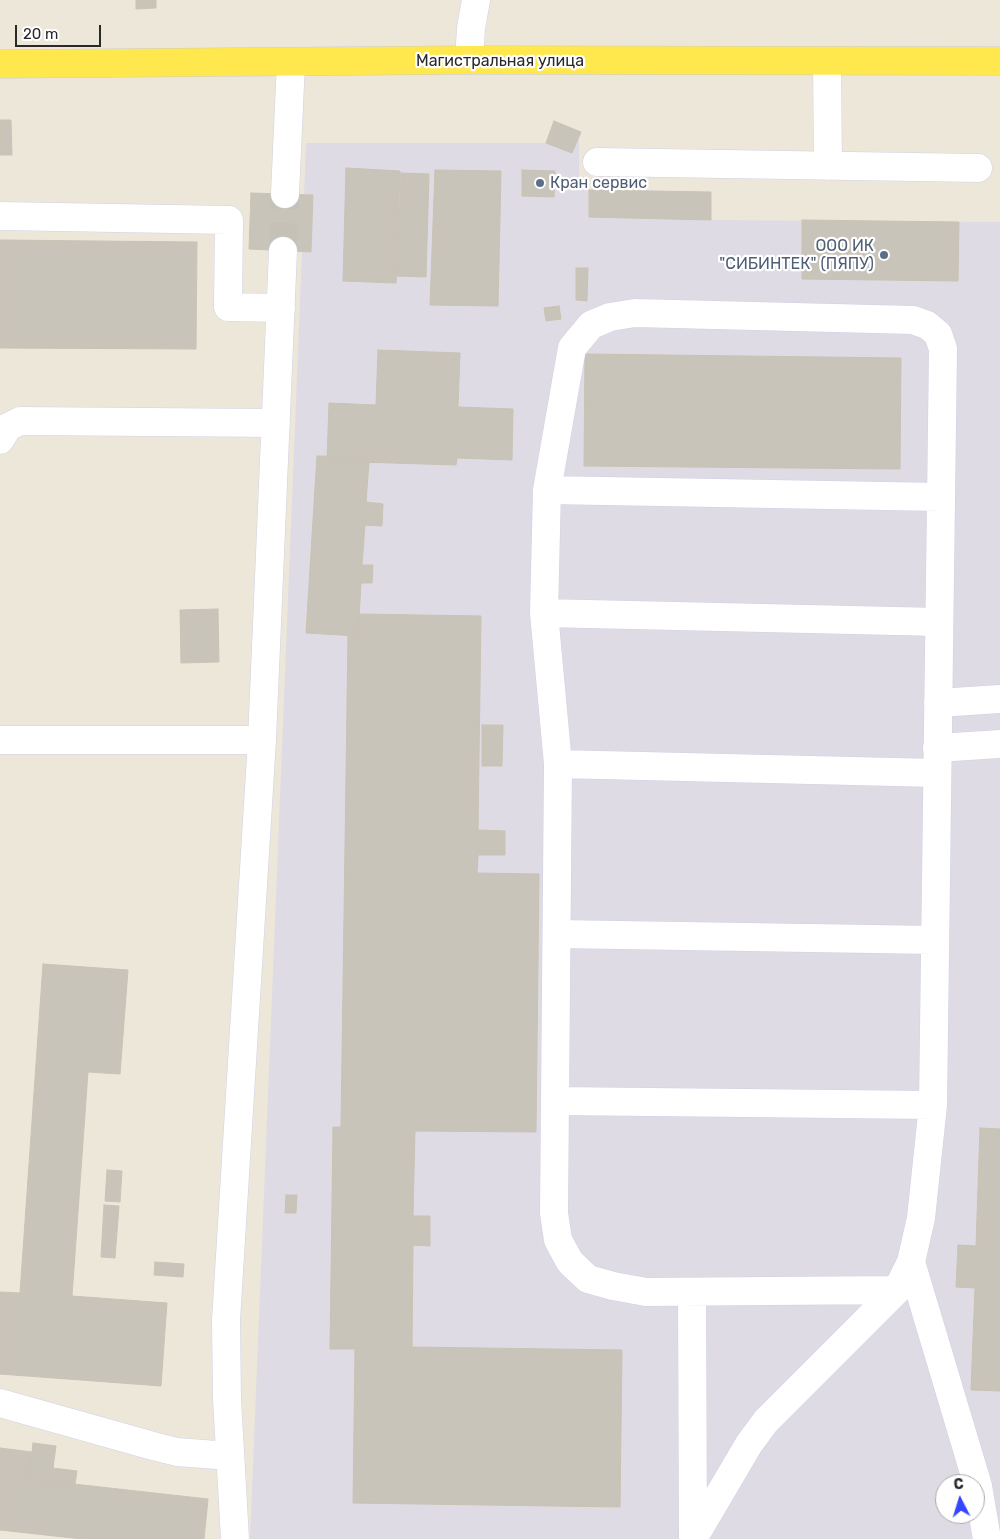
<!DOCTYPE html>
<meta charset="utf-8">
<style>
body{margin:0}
#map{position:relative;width:1000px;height:1539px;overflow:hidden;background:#ede7da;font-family:Rubik,sans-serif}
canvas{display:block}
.north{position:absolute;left:935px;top:1474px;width:50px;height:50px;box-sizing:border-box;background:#fff;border:1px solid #a9a9a9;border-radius:50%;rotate:355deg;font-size:14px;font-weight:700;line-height:20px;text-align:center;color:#292929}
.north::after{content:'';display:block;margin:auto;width:18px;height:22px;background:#3546ff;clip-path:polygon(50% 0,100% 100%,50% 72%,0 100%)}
.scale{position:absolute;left:15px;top:25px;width:86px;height:22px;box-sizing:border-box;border:2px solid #292929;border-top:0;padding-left:6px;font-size:15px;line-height:18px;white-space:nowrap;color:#292929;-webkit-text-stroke:4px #fff;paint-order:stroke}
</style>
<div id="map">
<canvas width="1000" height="1539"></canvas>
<div class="north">С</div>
<div class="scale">20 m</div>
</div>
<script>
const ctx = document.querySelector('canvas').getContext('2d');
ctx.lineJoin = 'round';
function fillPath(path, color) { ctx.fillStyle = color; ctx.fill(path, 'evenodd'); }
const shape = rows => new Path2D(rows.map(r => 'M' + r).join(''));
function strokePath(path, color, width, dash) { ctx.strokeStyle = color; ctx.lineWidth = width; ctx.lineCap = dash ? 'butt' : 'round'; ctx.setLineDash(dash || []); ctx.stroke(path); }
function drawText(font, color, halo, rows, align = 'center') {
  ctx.font = font + ' Rubik,sans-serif'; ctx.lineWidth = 4.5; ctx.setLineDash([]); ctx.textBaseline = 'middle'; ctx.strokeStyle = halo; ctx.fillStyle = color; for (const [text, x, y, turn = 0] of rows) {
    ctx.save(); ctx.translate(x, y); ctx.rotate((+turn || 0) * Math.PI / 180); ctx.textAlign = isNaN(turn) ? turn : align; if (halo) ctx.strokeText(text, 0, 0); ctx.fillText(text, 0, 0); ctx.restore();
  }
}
fillPath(shape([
 [554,121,581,132,579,137,579,189,711,192,711,220,1000,222,1000,1539,250,1539,302,252,311,252,313,196,304,195,306,143,546,143],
 [945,1484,975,1484,975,1514,945,1514]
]), '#dfdbe5');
const building = shape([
 [136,0,156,0,156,8,136,9,136,0],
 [0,120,11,120,12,155,0,155,0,120],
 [554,121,581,132,572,153,546,143,554,121],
 [346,168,400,171,396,283,343,281,346,168],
 [435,170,501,171,498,306,430,305,435,170],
 [522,170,555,171,554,197,522,196,522,170],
 [401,173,429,174,426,277,397,276,401,173],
 [589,190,711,192,711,220,589,217,589,190],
 [251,193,313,195,311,252,249,249,251,193],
 [802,220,959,222,958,281,802,279,802,220],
 [0,240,197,242,196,349,0,348,0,240],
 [576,268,588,268,587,301,576,300,576,268],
 [559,306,561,319,546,321,544,308,559,306],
 [378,350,460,353,458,407,513,409,512,460,457,458,456,465,327,461,329,403,376,405,378,350],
 [585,354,901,358,900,469,584,466,585,354],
 [317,456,327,456,327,461,369,462,366,502,383,504,382,526,365,525,362,565,373,565,372,583,361,583,358,636,306,633,317,456],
 [218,609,219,662,181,663,180,610,218,609],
 [359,614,481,616,478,830,505,831,505,855,478,855,477,873,539,874,536,1132,415,1131,413,1216,430,1216,430,1246,413,1245,412,1347,622,1350,620,1507,353,1503,355,1349,330,1349,333,1127,341,1127,348,635,358,636,359,614],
 [482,725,503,725,502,766,482,766,482,725],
 [43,964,128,970,120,1074,88,1072,72,1296,167,1303,161,1386,0,1374,0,1292,20,1293,43,964],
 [980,1128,1000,1129,1000,1391,971,1390,975,1288,956,1287,958,1245,976,1246,980,1128],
 [107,1170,122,1171,120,1202,105,1201,107,1170],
 [286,1195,297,1195,296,1213,285,1213,286,1195],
 [104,1205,119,1206,115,1258,101,1257,104,1205],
 [155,1262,184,1264,183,1277,154,1275,155,1262],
 [33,1443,56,1446,53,1468,77,1471,75,1484,29,1479,33,1443],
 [0,1448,32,1452,29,1479,208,1499,204,1539,82,1539,0,1530,0,1448]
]);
fillPath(building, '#c8c4b9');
strokePath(building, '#c9c3b3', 1);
strokePath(shape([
 [283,251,285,194]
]), '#c6c1b7', 28, [28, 14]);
const minor = shape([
 [469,60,471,28,476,0],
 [827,61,828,166],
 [597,162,978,168],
 [285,194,291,62],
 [0,216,229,220,228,307,281,308],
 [0,440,8,427,20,421,276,423],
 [547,490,941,497],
 [544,613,939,622],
 [938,703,1000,699],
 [0,740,262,740],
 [937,748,1000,744],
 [558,764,937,773],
 [557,934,935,940],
 [555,1101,933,1105],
 [911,1262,978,1486,987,1539],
 [692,1292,693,1539],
 [0,1403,153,1446,177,1452,230,1456],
 [235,1539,227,1399,226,1320,262,740,283,251],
 [693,1539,749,1444,766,1421,897,1290,911,1262,921,1218,933,1105,943,349,938,334,927,325,913,320,635,313,610,317,591,325,572,348,547,490,544,613,558,764,554,1213,558,1240,570,1262,588,1279,613,1286,646,1292,897,1290]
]);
const major = shape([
 [0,64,469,60,1000,61]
]);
strokePath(minor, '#cfd1e4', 29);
strokePath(major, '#ccc', 29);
strokePath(minor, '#fff', 28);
strokePath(major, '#ffe84d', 28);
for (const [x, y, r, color] of [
 [540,183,5,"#5c6f8a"],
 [884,255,5,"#5c6f8a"]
]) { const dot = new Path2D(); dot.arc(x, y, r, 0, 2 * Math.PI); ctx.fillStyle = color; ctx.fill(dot); strokePath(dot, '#fff', 2); }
drawText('16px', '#292929', '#fff', [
 ["Магистральная улица",500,61]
]);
drawText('16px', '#4e5e75', '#fff', [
 ["Кран сервис",550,183],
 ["ООО ИК",874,246,"right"],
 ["\"СИБИНТЕК\" (ПЯПУ)",874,264,"right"]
], 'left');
</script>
